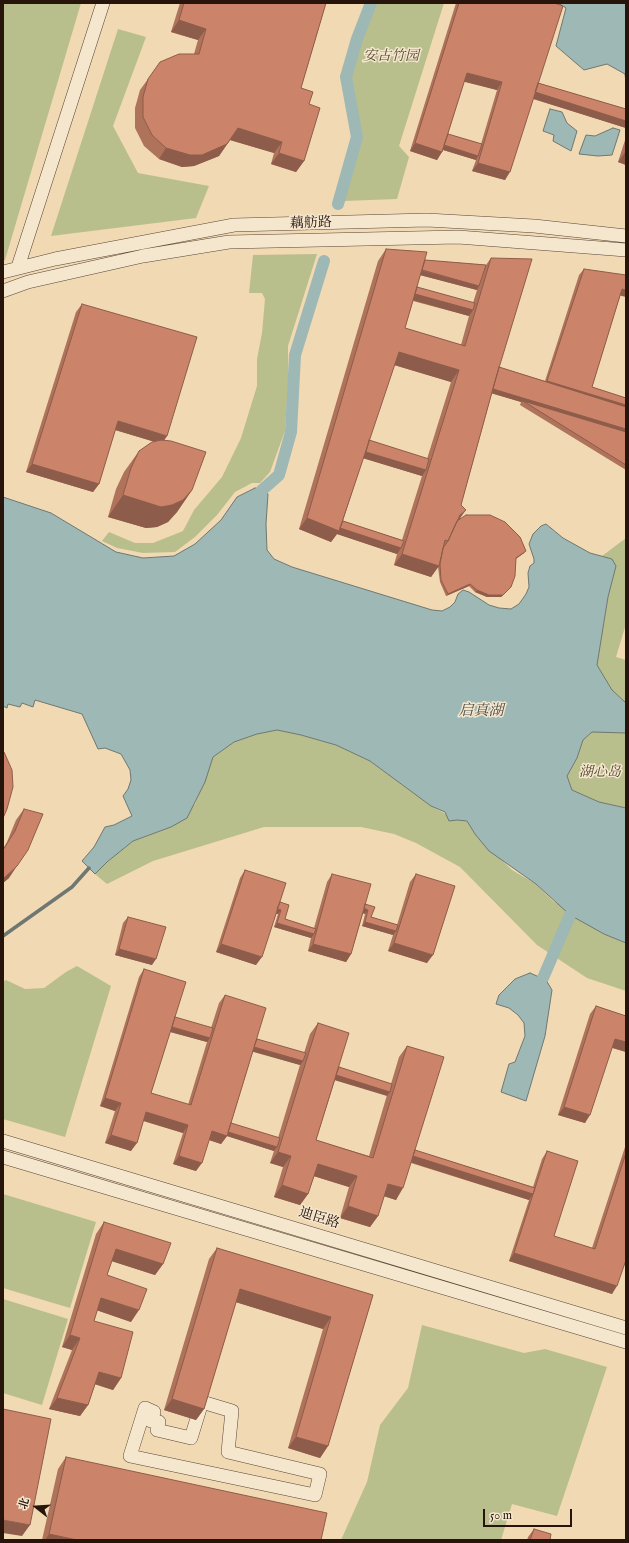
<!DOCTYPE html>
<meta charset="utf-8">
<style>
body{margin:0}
#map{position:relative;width:629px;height:1543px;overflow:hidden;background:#f0d9b3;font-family:"IM FELL English","Noto Serif SC",serif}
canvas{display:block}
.frame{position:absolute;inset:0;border:4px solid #27150c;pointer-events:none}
.north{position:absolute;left:16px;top:1487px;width:40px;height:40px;-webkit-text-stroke:3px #f5e6ce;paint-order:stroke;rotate:287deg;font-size:11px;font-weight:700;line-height:16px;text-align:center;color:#27150c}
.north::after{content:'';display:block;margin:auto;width:14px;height:18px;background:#27150c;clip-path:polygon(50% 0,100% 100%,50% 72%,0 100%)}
.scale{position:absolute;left:483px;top:1509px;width:89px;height:18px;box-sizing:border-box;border:2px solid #27150c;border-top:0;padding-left:5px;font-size:12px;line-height:14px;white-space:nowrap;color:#27150c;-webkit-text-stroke:3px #f5e6ce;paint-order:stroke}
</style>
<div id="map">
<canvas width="629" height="1543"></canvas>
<div class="frame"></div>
<div class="north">北</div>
<div class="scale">50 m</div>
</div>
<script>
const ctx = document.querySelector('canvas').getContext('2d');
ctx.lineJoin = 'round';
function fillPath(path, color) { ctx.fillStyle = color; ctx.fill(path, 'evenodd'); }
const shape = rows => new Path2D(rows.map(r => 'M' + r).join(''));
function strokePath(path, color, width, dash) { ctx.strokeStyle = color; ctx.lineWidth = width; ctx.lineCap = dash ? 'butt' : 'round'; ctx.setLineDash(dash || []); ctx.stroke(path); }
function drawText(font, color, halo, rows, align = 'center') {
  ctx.font = font + ' "IM FELL English","Noto Serif SC",serif'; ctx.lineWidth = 3; ctx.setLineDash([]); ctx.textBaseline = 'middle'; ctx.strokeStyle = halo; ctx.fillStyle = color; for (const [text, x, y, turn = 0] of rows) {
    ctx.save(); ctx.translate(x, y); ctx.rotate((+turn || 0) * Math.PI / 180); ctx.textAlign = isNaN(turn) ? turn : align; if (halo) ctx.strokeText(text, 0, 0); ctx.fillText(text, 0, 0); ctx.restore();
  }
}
fillPath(shape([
 [3,3,81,3,5,260,3,261],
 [376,3,444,3,399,146,409,157,397,199,344,201,362,138,350,78,361,41],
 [118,29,146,37,113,126,138,173,209,186,196,218,51,236],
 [317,254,288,346,288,386,285,431,270,472,260,483,252,483,235,492,217,515,195,537,175,552,143,553,117,548,102,541,109,532,135,543,153,543,183,531,194,510,222,477,241,438,257,386,257,359,262,333,265,299,262,293,249,293,253,255],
 [626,538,626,624,616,657,626,660,626,703,612,690,597,665,608,597,616,566,612,559,602,556],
 [277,730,301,735,336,745,370,761,431,806,457,820,467,821,475,834,512,870,536,884,553,901,604,934,626,943,626,991,587,978,537,945,460,867,416,843,394,834,361,827,264,827,153,861,107,884,95,874,107,862,133,841,171,827,195,804,213,757,234,742,257,734],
 [605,731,626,733,626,808,599,802,572,790,567,776,577,758,583,740,592,732],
 [77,966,111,986,65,1137,3,1119,3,982,6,980,25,989,44,988,66,972],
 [3,1194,96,1222,70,1308,3,1288],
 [3,1299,68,1319,42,1405,3,1393],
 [422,1325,524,1353,545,1349,607,1367,557,1516,512,1504,501,1540,341,1540,367,1482,380,1425,408,1388]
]), '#b9bf8c');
const water = shape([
 [558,3,626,3,626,82,625,74,607,64,584,70,556,46,566,8,558,3],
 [550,109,562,112,567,123,577,131,571,151,553,141,554,135,543,131,550,109],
 [613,128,620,130,612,155,598,156,579,154,586,135,595,136,613,128],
 [255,488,268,494,266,524,267,550,274,559,292,567,432,610,442,611,450,607,455,602,458,594,463,590,469,592,489,605,499,608,511,609,519,604,526,594,529,587,528,573,530,566,534,563,534,559,529,544,533,534,541,526,546,524,563,538,590,553,612,559,616,566,608,597,597,665,612,690,626,703,626,733,592,732,583,740,577,758,567,776,572,790,599,802,626,808,626,943,604,934,570,915,536,884,489,851,475,834,467,821,457,820,449,821,445,812,431,806,370,761,336,745,301,735,277,730,257,734,234,742,213,757,205,782,187,818,171,827,133,841,107,862,95,874,82,861,94,847,105,827,114,825,132,816,123,796,128,789,131,780,130,770,121,754,105,748,98,749,82,714,35,700,33,707,22,703,20,707,8,704,7,708,3,706,3,497,51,513,116,552,143,558,174,556,195,544,221,520,237,497,255,488],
 [530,973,546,980,552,990,545,1036,526,1101,501,1092,509,1064,515,1062,525,1036,524,1023,518,1015,509,1008,496,1004,499,995,515,979,530,973]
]);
fillPath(water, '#9db8b5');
strokePath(water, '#6e7771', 1);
strokePath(shape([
 [3,936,72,887,89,868]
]), '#6e7771', 3.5);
strokePath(shape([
 [338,204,357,137,346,77,357,39,371,3],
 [261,491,279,475,291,432,295,355,324,261],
 [543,978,570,915]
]), '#9db8b5', 12);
const minor = shape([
 [18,267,103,3],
 [3,272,55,259,234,225,427,220,534,226,626,236],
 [3,291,28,282,143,256,229,242,458,237,626,250],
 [3,1141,626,1328],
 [3,1157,626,1342],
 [202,1402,232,1411,228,1452,320,1474,315,1495,130,1456,145,1408,154,1412,151,1421,159,1422,157,1430,191,1438,202,1402]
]);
strokePath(minor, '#594636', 14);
strokePath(minor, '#f5e6ce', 13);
fillPath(shape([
 [180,3,326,3,301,88,309,104,304,161,296,172,271,164,274,153,230,140,219,156,194,166,182,167,159,159,144,146,135,128,135,108,140,90,148,79,194,54,198,40,171,32],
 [456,3,554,3,538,83,626,109,626,128,533,99,505,180,472,171,476,160,443,150,437,160,410,151],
 [464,81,497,90,481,144,448,134],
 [626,137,626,165,618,162],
 [386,249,425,260,486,265,491,258,499,367,545,381,579,275,584,269,620,296,592,387,626,398,626,470,520,405,521,402,492,393,461,505,460,520,524,553,516,559,511,587,501,597,487,597,475,592,469,586,446,596,440,582,438,567,431,577,394,565,397,554,337,534,331,542,299,529,378,261],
 [420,275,477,290,473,303,417,287],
 [413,301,469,316,461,345,405,328],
 [394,365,451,382,427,459,369,440],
 [363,458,422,476,402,540,343,521],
 [82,304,164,441,192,490,177,512,168,522,157,527,146,528,108,517,116,489,124,472,139,451,155,442,115,430,99,484,93,492,26,472,76,312],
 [24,809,9,878,3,883,3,849,7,842,16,820],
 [245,870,280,902,285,919,314,928,327,882,332,874,365,904,371,917,397,925,410,882,416,874,427,963,388,951,393,935,362,926,365,914,363,913,351,954,346,962,308,951,311,938,274,927,278,914,276,914,256,965,216,952,240,878],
 [128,917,152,965,115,955,123,923],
 [144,969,175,1017,211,1028,219,1003,225,995,257,1039,304,1053,310,1034,318,1023,339,1067,391,1084,399,1057,407,1046,415,1150,533,1187,542,1159,547,1151,554,1236,592,1248,626,1144,626,1260,612,1294,509,1261,529,1200,411,1163,396,1200,384,1196,378,1216,370,1227,340,1218,349,1187,314,1176,308,1194,300,1205,274,1197,283,1167,270,1163,274,1151,227,1136,221,1144,209,1140,196,1171,173,1164,183,1133,143,1121,131,1151,105,1143,115,1111,100,1106,139,977],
 [170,1032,207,1042,188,1105,151,1093],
 [253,1051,300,1065,278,1138,231,1123],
 [335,1080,387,1095,369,1156,316,1140],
 [596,1006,626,1016,626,1052,612,1048,585,1123,558,1115,590,1014],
 [104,1222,163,1264,155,1275,112,1261,107,1275,131,1322,97,1310,94,1321,121,1378,113,1390,95,1384,88,1405,80,1416,49,1409,72,1350,62,1347,96,1234],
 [217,1248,373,1295,328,1446,320,1458,288,1448,323,1329,236,1302,204,1409,196,1420,164,1410,209,1259],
 [66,1457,321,1540,42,1540,58,1469],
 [534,1529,550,1540,527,1540,528,1537]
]), '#af725b');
fillPath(shape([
 [179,20,206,29,198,40,171,32],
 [467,73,502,82,497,90,461,81],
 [535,92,626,121,626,128,531,98],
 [238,128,282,142,274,153,230,140,219,156,194,166,182,167,159,159,166,148],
 [415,143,442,152,437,160,410,151],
 [443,145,478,156,476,160,440,149],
 [626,151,626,165,618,162],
 [279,153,304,161,296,172,271,164],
 [478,163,510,172,505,180,472,171],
 [419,270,479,286,477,290,416,274],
 [622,289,626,290,626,297,618,295],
 [413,293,473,310,469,316,409,299],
 [399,352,459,370,451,382,391,364],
 [547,381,626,405,626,412,543,387],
 [490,388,626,429,626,434,523,401,521,402,487,392],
 [118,421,167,436,162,444,112,429],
 [364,451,426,470,422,476,359,457],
 [32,464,99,484,93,492,26,472],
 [192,490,177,512,168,522,157,527,146,528,108,517,123,495],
 [466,510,458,521,452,526,460,515],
 [307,518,338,527,401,548,397,554,337,534,331,542,299,529],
 [526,551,524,553,514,560,516,558],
 [402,554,439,566,431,577,394,565],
 [470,584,469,586,446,596,448,594],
 [511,587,501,597,487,597,475,592,477,590],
 [17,866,9,878,3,883,3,879],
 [363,908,368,910,365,914,360,912],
 [276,909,281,910,278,914,273,913],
 [365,922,396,931,393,935,362,926],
 [277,923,314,934,311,938,274,927],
 [394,943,433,955,427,963,388,951],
 [221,944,262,957,256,965,216,952],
 [313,944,351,954,346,962,308,951],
 [119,949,156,959,152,965,115,955],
 [170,1027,210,1038,207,1042,167,1031],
 [615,1039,626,1042,626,1052,610,1047],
 [253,1047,303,1061,300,1065,250,1051],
 [334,1074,390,1092,387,1096,331,1079],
 [105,1098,121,1103,115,1111,100,1106],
 [564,1107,590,1115,585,1123,558,1115],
 [146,1112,188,1125,183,1133,141,1120],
 [212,1131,227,1131,277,1147,274,1151,227,1136,221,1144,206,1139],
 [111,1135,137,1143,131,1151,105,1143],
 [278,1152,291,1156,283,1167,270,1163],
 [412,1155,533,1194,529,1200,407,1161],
 [179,1156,202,1163,196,1171,173,1164],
 [318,1164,357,1176,349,1187,310,1175],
 [388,1184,403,1188,396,1200,380,1195],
 [282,1185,308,1194,300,1205,274,1197],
 [348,1206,378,1216,370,1227,340,1218],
 [116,1249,163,1264,155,1275,108,1260],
 [514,1253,617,1286,612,1294,509,1261],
 [240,1289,331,1317,323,1329,232,1301],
 [101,1298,139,1310,131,1322,93,1309],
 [70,1335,80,1338,72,1350,62,1347],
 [99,1372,121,1378,113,1390,91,1383],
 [57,1398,88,1405,80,1416,49,1409],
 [172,1399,204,1409,196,1420,164,1410],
 [296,1437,328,1446,320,1458,288,1448],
 [3,1520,30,1525,22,1536,3,1533],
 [49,1534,77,1540,45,1540]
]), '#8e5c4a');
const building = shape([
 [184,3,326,3,301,88,313,92,309,104,320,108,304,161,279,153,282,142,238,128,227,144,202,155,190,155,166,148,152,135,143,117,143,97,148,79,160,62,179,54,199,54,206,29,179,20,184,3],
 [459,3,554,3,563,6,510,172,478,163,502,82,467,73,442,152,415,143,459,3],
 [538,83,626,109,626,121,535,92,538,83],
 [448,134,482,144,478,156,444,145,448,134],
 [386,249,427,252,405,328,465,346,491,258,532,259,495,381,461,505,466,510,460,515,448,541,445,540,439,566,402,554,459,370,399,352,339,531,307,518,386,249],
 [425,260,486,265,479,286,422,270,425,260],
 [584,269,626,275,626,290,622,289,592,387,626,398,626,405,547,381,584,269],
 [417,287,475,303,473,310,415,294,417,287],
 [82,304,197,337,167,436,118,421,99,484,32,464,82,304],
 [499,367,626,407,626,429,493,389,499,367],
 [523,401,626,432,626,465,523,401],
 [161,440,171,441,206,452,192,490,183,500,172,505,161,507,123,495,131,468,139,451,152,442,161,440],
 [369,440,429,459,426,470,366,452,369,440],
 [466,515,490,515,505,522,520,537,526,551,516,558,515,576,511,587,503,595,489,595,477,590,470,584,448,594,441,580,440,564,443,548,448,541,457,521,466,515],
 [343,521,404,541,401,548,340,528,343,521],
 [3,751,4,752,12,770,13,787,7,809,3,818,3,751],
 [24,809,43,814,28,850,17,866,3,879,3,850,15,831,24,809],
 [245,870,286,883,262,957,221,944,245,870],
 [332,874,371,884,351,954,313,944,332,874],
 [416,874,455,886,433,955,394,943,416,874],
 [280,902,289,905,285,919,316,929,314,934,277,923,281,910,277,909,280,902],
 [365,904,375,907,371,917,398,925,396,931,365,922,368,910,364,908,365,904],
 [128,917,166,927,156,959,119,949,128,917],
 [144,969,186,982,151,1093,191,1105,225,995,266,1008,227,1136,212,1131,202,1163,179,1156,188,1125,146,1112,137,1143,111,1135,121,1103,105,1098,144,969],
 [596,1006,626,1016,626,1042,615,1039,590,1115,564,1107,596,1006],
 [175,1017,213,1028,210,1038,172,1027,175,1017],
 [318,1023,349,1033,316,1140,373,1158,407,1046,444,1057,403,1188,388,1184,378,1216,348,1206,357,1176,318,1164,308,1194,282,1185,291,1156,278,1152,318,1023],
 [257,1039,306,1053,303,1061,254,1047,257,1039],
 [339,1067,392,1084,390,1092,336,1075,339,1067],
 [231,1123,280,1138,277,1147,228,1132,231,1123],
 [415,1150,535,1188,533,1194,413,1156,415,1150],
 [547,1151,578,1161,554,1236,595,1249,626,1153,626,1260,617,1286,514,1253,547,1151],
 [104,1222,171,1243,163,1264,116,1249,107,1275,147,1289,139,1310,101,1298,94,1321,133,1332,121,1378,99,1372,88,1405,57,1398,80,1338,70,1335,104,1222],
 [217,1248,373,1295,328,1446,296,1437,331,1317,240,1289,204,1409,172,1399,217,1248],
 [3,1409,51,1419,30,1525,3,1520,3,1409],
 [66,1457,327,1513,321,1540,77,1540,49,1534,66,1457],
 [534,1529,551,1534,550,1540,530,1540,534,1529]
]);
fillPath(building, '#cb846a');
strokePath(building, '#8e5c4a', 1);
drawText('italic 14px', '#534832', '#f5e6ce', [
 ["安古竹园",391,57],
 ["湖心岛",600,773]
]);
drawText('14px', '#27150c', '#f5e6ce', [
 ["藕舫路",311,224,-2],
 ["迪臣路",319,1219,17]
]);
drawText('italic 15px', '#504e47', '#f5e6ce', [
 ["启真湖",481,712]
]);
</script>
